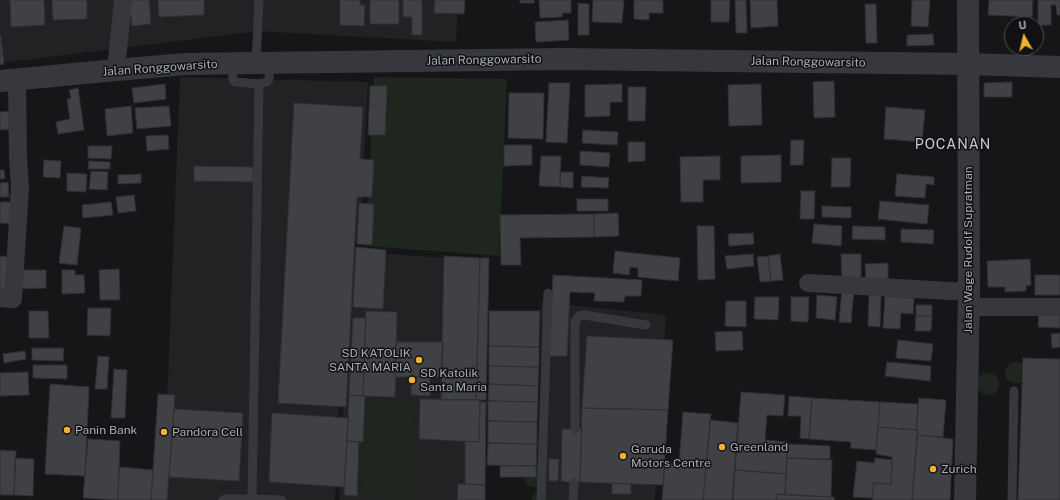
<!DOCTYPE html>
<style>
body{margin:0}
#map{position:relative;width:1060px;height:500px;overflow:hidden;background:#161618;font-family:"Public Sans",sans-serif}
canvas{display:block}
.north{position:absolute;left:1004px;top:16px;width:40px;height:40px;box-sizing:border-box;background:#111113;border:1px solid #4d4f55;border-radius:50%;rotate:352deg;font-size:11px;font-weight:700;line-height:16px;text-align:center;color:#a8adb8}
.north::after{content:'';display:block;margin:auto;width:14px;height:18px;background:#f2b134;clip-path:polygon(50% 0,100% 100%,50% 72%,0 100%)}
</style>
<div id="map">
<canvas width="1060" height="500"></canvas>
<div class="north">U</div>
</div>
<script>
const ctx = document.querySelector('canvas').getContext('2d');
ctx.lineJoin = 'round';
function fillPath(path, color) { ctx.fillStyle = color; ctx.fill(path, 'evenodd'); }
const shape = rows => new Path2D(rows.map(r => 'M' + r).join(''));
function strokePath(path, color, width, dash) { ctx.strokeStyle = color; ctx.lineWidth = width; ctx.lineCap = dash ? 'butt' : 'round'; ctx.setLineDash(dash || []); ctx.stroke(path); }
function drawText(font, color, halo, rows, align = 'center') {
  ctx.font = font + ' "Public Sans",sans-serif'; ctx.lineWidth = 3; ctx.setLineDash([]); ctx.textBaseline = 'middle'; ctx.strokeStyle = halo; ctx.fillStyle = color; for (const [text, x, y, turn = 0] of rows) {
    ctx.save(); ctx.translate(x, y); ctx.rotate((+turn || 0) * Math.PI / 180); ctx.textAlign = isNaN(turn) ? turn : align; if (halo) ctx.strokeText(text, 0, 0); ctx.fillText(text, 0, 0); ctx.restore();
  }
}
fillPath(shape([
 [0,0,458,0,456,42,258,31,0,63],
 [180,77,368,82,360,243,346,243,335,500,163,500],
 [351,251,482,261,477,500,339,500],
 [541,302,666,315,655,500,540,500]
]), '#222225');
fillPath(shape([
 [374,77,507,79,499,256,366,246],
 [1017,361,1023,364,1024,381,1019,383,1013,383,1009,381,1006,378,1005,373,1006,368,1009,364,1013,362],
 '977 384a11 11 0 1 1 22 0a11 11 0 1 1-22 0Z',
 [365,402,416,403,411,500,379,500,380,498,361,497],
 [536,465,539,466,538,487,532,487,527,485,525,481,524,477,524,472,527,468,531,466],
 [539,490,547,491,552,496,554,500,532,500,532,497,535,492]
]), '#1e261f');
const building = shape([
 [10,0,44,0,45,25,11,27,10,0],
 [52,0,87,0,87,19,53,20,52,0],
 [129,0,149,0,151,24,132,26,129,0],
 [158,0,204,0,204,15,159,17,158,0],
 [340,0,360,0,360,5,365,5,364,26,340,25,340,0],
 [370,0,399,0,399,24,370,24,370,0],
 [403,0,422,0,422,35,412,35,412,17,403,17,403,0],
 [435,0,465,0,464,14,434,13,435,0],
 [520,0,534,0,534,3,520,3,520,0],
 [539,0,571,0,571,13,562,13,562,17,540,18,539,0],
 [593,0,624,0,622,23,592,22,593,0],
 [634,0,663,0,663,13,649,13,649,20,634,19,634,0],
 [711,0,730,0,729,22,711,22,711,0],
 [735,0,746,0,747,33,736,33,735,0],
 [750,0,777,0,778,26,751,28,750,0],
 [912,0,930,0,928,27,911,26,912,0],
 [989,0,1033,0,1032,17,988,15,989,0],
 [1038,0,1060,0,1060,15,1057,15,1056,5,1051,5,1051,25,1038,25,1038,0],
 [578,3,589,4,589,35,578,35,578,3],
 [865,4,876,4,877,43,866,43,865,4],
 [568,20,569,40,536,42,535,22,568,20],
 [933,34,934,45,907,46,907,35,933,34],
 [0,35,1,35,4,64,0,65,0,35],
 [834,81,835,117,814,118,813,82,834,81],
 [1012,82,1012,97,984,97,984,83,1012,82],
 [549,83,570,83,567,143,546,142,549,83],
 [165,84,166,99,134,103,132,88,165,84],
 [622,84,622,102,610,102,610,116,585,117,585,85,622,84],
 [761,84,762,125,729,126,728,85,761,84],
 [370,86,387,86,385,135,368,135,370,86],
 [628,87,646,87,645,121,628,121,628,87],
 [78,88,84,130,58,134,56,122,70,119,67,99,71,98,69,90,78,88],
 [509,93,544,93,543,139,508,138,509,93],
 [294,103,363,107,360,159,374,160,372,197,357,197,346,407,278,403,294,103],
 [131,106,133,133,107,136,105,109,131,106],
 [169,106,171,126,137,129,135,108,169,106],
 [886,107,925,110,922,142,884,139,886,107],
 [10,111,13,129,0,130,0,112,10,111],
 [583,130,618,132,617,145,582,143,583,130],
 [168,135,169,149,147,151,146,136,168,135],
 [791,140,804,140,803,165,790,165,791,140],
 [628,142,645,142,645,161,628,162,628,142],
 [504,145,532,145,532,165,504,166,504,145],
 [88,146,112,146,111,159,88,158,88,146],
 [580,151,610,153,609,167,580,165,580,151],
 [781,155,781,182,741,183,741,156,781,155],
 [541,156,561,156,560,187,539,186,541,156],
 [720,156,720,180,703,180,703,202,681,202,680,157,720,156],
 [832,158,851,158,850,187,831,187,832,158],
 [44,160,61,161,60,178,43,177,44,160],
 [89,161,110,162,110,169,88,169,89,161],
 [194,166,253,167,253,182,194,181,194,166],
 [0,170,4,170,5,179,0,179,0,170],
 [91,171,108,172,107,190,89,189,91,171],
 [560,172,573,172,573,188,560,187,560,172],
 [67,173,87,174,86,192,67,191,67,173],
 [141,174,141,183,118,184,118,175,141,174],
 [897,174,934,177,934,185,926,184,925,198,895,196,897,174],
 [582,176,609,178,608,188,581,187,582,176],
 [8,182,9,197,0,197,0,183,8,182],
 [801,191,815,191,814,219,800,219,801,191],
 [134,195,136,211,118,213,116,197,134,195],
 [577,199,608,199,608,211,577,211,577,199],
 [880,201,929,205,927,224,878,219,880,201],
 [0,202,16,202,15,224,0,223,0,202],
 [111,202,113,215,83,218,82,205,111,202],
 [359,203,374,204,372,245,357,244,359,203],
 [822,206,851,207,851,218,822,217,822,206],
 [618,213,619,236,594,237,594,214,618,213],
 [594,214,594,237,520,238,521,265,501,265,500,215,594,214],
 [814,224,842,226,841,246,812,243,814,224],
 [64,226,81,228,77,265,59,263,64,226],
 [697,226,714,226,715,279,698,280,697,226],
 [853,226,885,227,885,240,852,239,853,226],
 [901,229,934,230,933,244,901,242,901,229],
 [753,233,754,244,729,246,728,234,753,233],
 [356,247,386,250,383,309,353,307,356,247],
 [615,251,680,258,678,281,638,277,638,268,630,267,629,275,613,273,615,251],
 [753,254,754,266,727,269,725,256,753,254],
 [780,254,783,280,771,281,768,256,780,254],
 [841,254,861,254,861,280,842,281,841,254],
 [0,256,9,257,6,293,0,293,0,256],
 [444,256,480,258,476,400,441,400,444,256],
 [768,256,771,281,760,282,757,257,768,256],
 [480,258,489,258,486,400,476,400,480,258],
 [1030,259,1031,285,1026,286,1026,291,1005,292,1005,287,988,287,987,261,1030,259],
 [888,263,888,281,866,281,865,264,888,263],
 [119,269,120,300,100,300,99,270,119,269],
 [16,270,46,270,46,288,16,289,16,270],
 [62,270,75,270,75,275,84,275,85,293,62,294,62,270],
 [553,275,642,280,641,296,625,296,624,302,594,301,595,293,570,292,567,356,549,356,553,275],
 [1035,275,1060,275,1060,295,1035,295,1035,275],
 [842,289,854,290,851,323,839,322,842,289],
 [817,295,837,297,835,320,816,318,817,295],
 [869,295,881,296,880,327,868,326,869,295],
 [885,296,914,298,913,314,901,313,900,329,883,328,885,296],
 [755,297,779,297,778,320,754,319,755,297],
 [791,297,809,297,808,322,791,321,791,297],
 [726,301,746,301,746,327,725,326,726,301],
 [916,305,932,305,932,316,916,316,916,305],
 [88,308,111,308,110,336,87,335,88,308],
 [1039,308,1060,308,1060,328,1038,327,1039,308],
 [29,311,48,311,49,338,29,338,29,311],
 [366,311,397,312,395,397,363,396,366,311],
 [489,311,540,311,539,347,489,346,489,311],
 [916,316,932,316,931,331,915,331,916,316],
 [353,318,366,318,363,396,349,395,353,318],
 [742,331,743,350,716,351,715,332,742,331],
 [1060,333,1060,347,1052,348,1051,334,1060,333],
 [587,336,673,340,668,410,582,408,587,336],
 [898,340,933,344,931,361,896,358,898,340],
 [396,342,443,342,442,377,395,377,396,342],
 [489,346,539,347,539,367,489,366,489,346],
 [32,348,64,348,63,361,32,360,32,348],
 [25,351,26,359,4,363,3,354,25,351],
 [98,356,109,357,107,389,95,389,98,356],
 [1023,358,1060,359,1060,500,1018,500,1023,358],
 [887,362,931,366,930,381,885,376,887,362],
 [33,365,67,365,67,379,33,378,33,365],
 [489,366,539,367,538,386,489,384,489,366],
 [114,369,127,370,125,418,111,418,114,369],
 [28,372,29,395,0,396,0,373,28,372],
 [411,377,430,377,430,396,411,395,411,377],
 [50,384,89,387,85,476,45,474,50,384],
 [489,384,538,386,538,402,488,401,489,384],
 [741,392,785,395,783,416,767,415,765,440,788,442,786,474,735,470,741,392],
 [158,394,175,395,167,500,151,500,158,394],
 [349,395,365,396,363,442,347,441,349,395],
 [789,396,812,398,809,439,800,438,801,416,788,416,789,396],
 [812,398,880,402,876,450,850,448,851,442,809,439,812,398],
 [919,398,946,400,943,437,917,435,918,430,916,430,919,398],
 [420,399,480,400,479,442,419,439,420,399],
 [488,401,538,402,537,422,488,421,488,401],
 [480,402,486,402,485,485,465,484,465,441,479,442,480,402],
 [880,402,918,404,916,430,878,427,880,402],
 [582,408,668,410,663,485,580,482,582,408],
 [174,409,243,413,239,481,169,477,174,409],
 [683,412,711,414,703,500,662,500,665,464,679,464,683,412],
 [272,413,348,418,344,487,269,482,272,413],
 [710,420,738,423,732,500,703,500,710,420],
 [488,421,537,422,537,444,488,443,488,421],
 [878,427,918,430,912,500,872,500,874,483,891,484,892,457,876,454,878,427],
 [562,429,582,429,580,482,567,482,561,481,562,429],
 [917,435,953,439,950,500,912,500,917,435],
 [88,439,120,441,118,500,83,498,88,439],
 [347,441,359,442,357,496,344,495,347,441],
 [488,443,537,444,536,466,487,465,488,443],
 [788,444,830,446,830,459,787,458,788,444],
 [0,450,16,451,14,495,0,495,0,450],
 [15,458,34,459,33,496,14,495,15,458],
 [787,458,832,460,831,497,785,495,787,458],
 [875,458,892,460,891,484,874,483,872,498,853,497,857,461,874,463,875,458],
 [549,459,559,459,558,481,549,481,549,459],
 [500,466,536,466,536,477,500,477,500,466],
 [119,467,153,470,151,500,118,500,119,467],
 [735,470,786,474,785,495,777,494,776,500,733,500,735,470],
 [612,483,631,484,631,494,612,494,612,483],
 [458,484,485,485,485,500,457,500,458,484],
 [777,494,834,497,834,500,776,500,777,494]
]);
fillPath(building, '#404145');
strokePath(building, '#303034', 1);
strokePath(shape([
 [232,63,233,80,235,82,259,84,267,82,269,79,270,63],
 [256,63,259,0],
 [575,429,575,322,579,316,584,315,646,325],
 [252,499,259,84],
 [223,500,225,499,252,499,282,500],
 [541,500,548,293],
 [573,500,574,482],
 [1012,500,1014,391]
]), '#37383d', 9);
strokePath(shape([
 [116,70,123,0],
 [808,283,969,292],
 [0,298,13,299,20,188,18,158,17,80],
 [968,307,1060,307]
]), '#37383d', 18);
strokePath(shape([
 [0,81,116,70,186,64,256,63,563,59,968,64,1060,67],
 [965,500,969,292,968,0]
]), '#37383d', 22);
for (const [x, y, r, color] of [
 [419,360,4,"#f2b134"],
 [412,380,4,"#f2b134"],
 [67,430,4,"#f2b134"],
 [164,432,4,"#f2b134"],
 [722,447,4,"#f2b134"],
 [623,456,4,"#f2b134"],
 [933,469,4,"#f2b134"]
]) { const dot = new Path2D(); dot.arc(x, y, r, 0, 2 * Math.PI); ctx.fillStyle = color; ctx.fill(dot); strokePath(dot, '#111113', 1.5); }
drawText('12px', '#a8adb8', '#111113', [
 ["Jalan Ronggowarsito",484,60,-1],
 ["Jalan Ronggowarsito",808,62,1],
 ["Jalan Ronggowarsito",160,68,-4],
 ["Jalan Wage Rudolf Supratman",968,250,-90]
]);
drawText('12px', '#a8adb8', '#111113', [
 ["SD KATOLIK",411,353,"right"],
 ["SANTA MARIA",411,367,"right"],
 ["SD Katolik",420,373],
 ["Santa Maria",420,387],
 ["Panin Bank",75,430],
 ["Pandora Cell",172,432],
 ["Greenland",730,447],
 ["Garuda",631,449],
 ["Motors Centre",631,463],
 ["Zurich",941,469]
], 'left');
ctx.letterSpacing = '1px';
drawText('14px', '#c9ccd4', '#111113', [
 ["POCANAN",953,145]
]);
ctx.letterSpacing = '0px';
</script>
